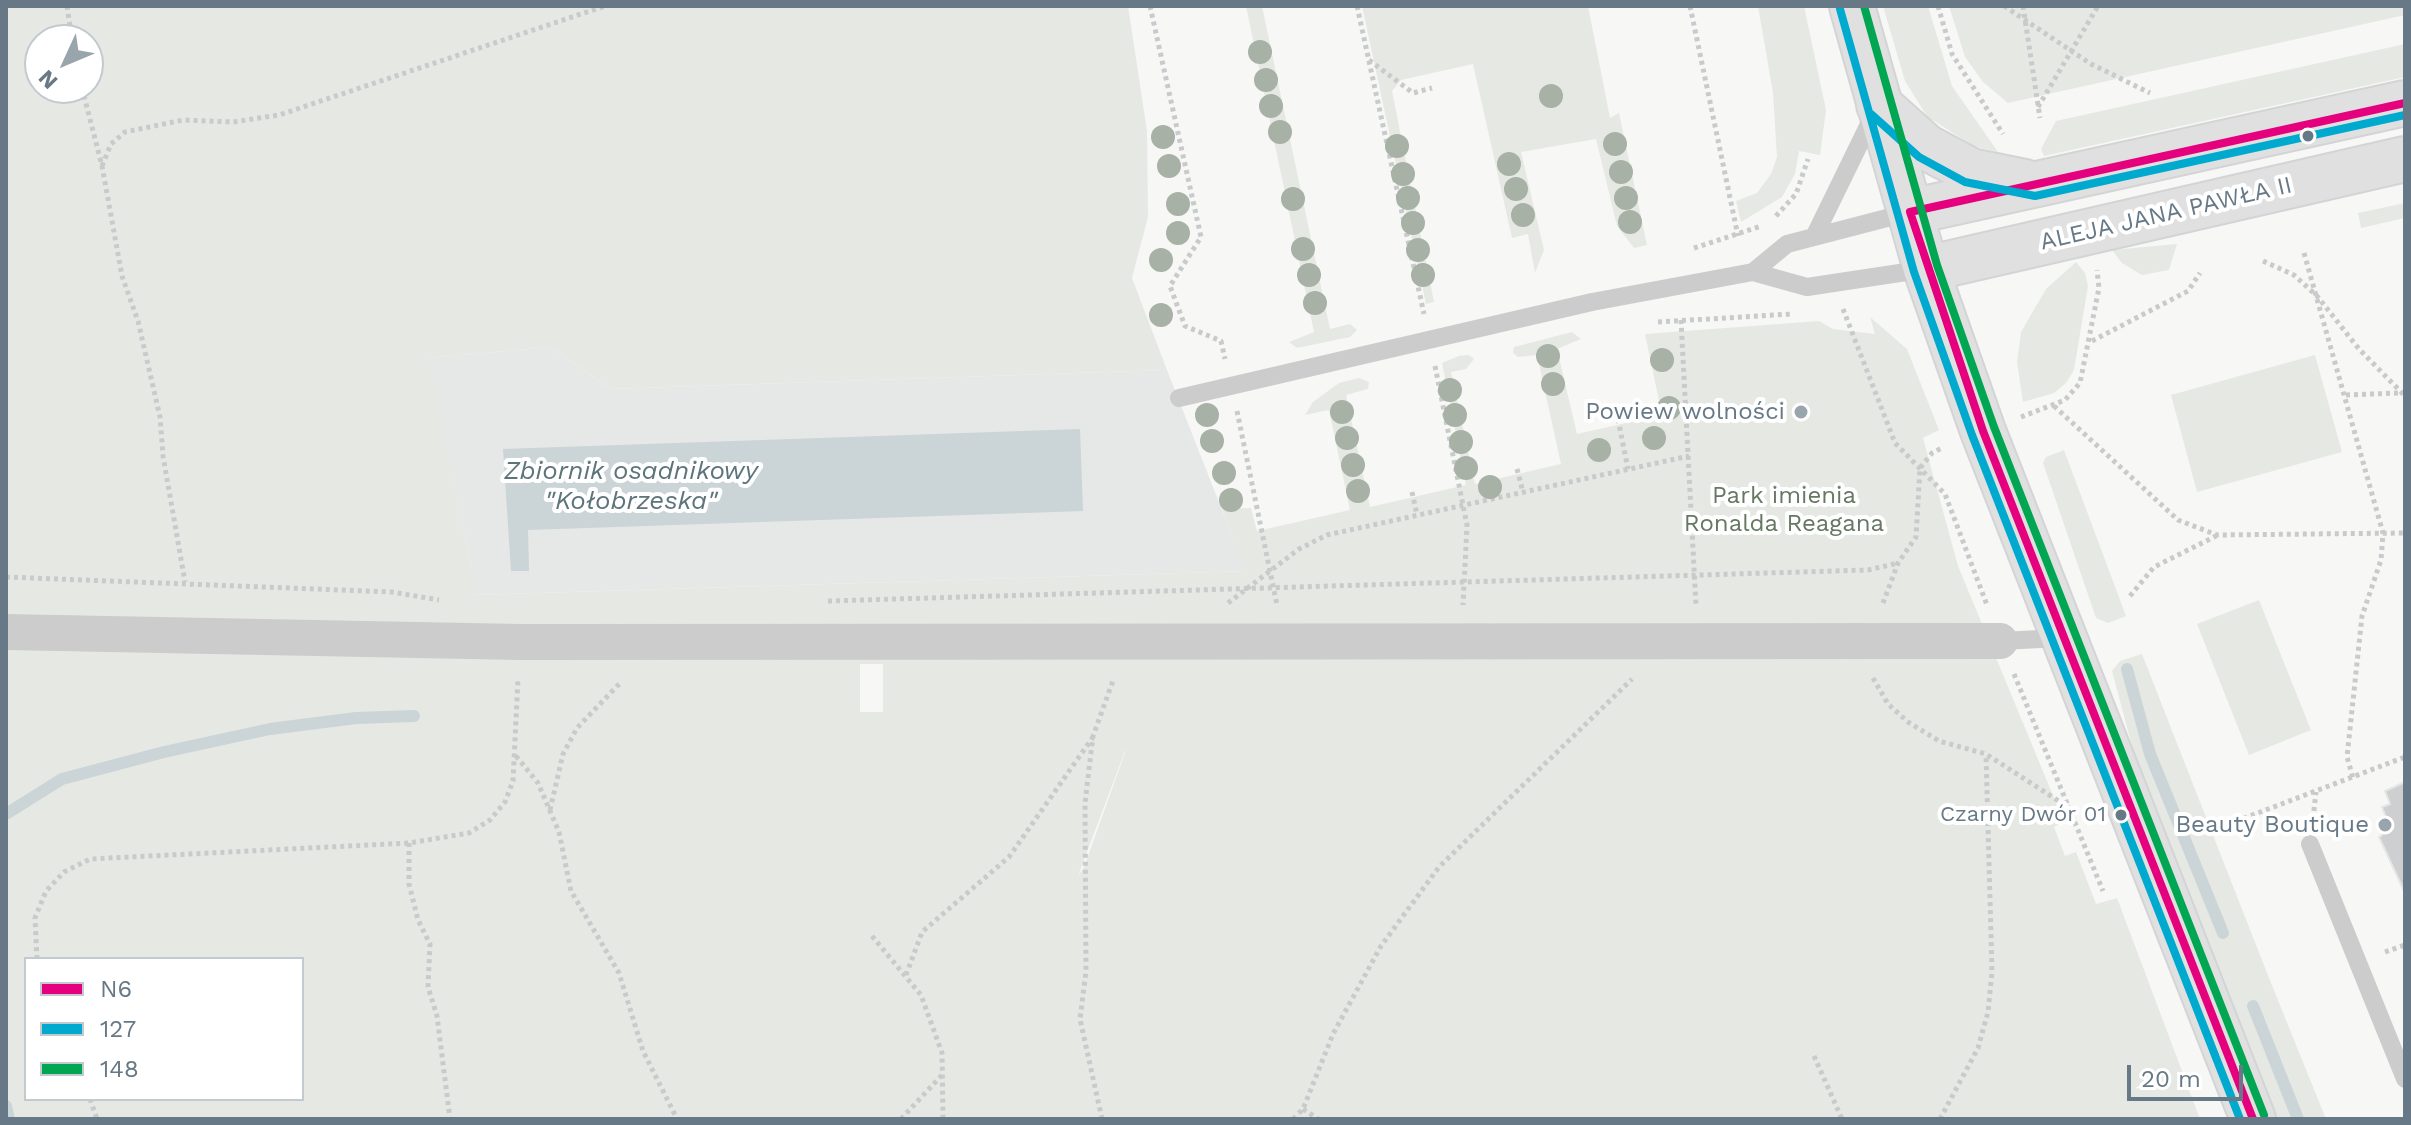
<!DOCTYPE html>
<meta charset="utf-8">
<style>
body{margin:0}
#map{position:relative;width:2411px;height:1125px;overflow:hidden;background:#f7f7f6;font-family:"Work Sans",sans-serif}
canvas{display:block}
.frame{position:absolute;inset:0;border:8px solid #677986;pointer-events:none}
.legend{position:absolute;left:24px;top:957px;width:280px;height:144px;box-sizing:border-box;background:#fff;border:2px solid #c2c9cf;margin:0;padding:10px 14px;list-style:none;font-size:24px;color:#677986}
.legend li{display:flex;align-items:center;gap:16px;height:40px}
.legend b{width:40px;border:2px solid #c2c9cf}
.north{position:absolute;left:24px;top:24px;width:80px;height:80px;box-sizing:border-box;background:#fff;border:2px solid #c2c9cf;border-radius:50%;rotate:226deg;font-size:22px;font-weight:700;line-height:32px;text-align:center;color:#677986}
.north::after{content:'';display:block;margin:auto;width:28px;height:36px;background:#99a5ad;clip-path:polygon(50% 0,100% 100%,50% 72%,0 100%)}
.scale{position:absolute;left:2127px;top:1065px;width:116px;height:36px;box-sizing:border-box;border:4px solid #677986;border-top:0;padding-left:10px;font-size:24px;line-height:28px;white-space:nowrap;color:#677986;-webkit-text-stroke:6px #fff;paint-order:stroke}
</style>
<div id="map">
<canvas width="2411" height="1125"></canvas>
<div class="frame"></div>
<ul class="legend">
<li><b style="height:10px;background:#e5007d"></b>N6</li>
<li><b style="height:10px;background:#00a9ce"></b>127</li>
<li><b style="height:10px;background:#00a651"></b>148</li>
</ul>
<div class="north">N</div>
<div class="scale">20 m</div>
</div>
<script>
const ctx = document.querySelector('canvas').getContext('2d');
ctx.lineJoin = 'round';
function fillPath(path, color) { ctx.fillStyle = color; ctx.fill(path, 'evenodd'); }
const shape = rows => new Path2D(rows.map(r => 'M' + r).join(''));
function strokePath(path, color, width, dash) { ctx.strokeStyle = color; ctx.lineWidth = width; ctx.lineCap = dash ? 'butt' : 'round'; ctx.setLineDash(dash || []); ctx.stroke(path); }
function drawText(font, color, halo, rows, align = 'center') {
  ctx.font = font + ' "Work Sans",sans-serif'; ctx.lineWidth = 8; ctx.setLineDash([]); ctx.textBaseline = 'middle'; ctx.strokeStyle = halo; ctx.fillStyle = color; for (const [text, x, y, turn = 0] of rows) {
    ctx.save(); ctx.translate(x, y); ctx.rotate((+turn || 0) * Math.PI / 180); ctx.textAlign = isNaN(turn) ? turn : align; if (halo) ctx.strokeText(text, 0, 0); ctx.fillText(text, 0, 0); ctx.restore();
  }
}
fillPath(shape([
 [551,347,610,389,1167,370,1246,571,472,595,472,569,427,358]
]), '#e6e7e7');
fillPath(shape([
 [6,6,1128,6,1147,131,1148,217,1132,278,1167,370,610,389,551,347,428,358,472,569,473,595,1245,571,1222,509,1251,508,1257,531,1350,510,1329,410,1305,415,1313,402,1339,383,1359,378,1369,382,1368,389,1346,395,1370,507,1466,485,1442,363,1459,356,1469,355,1474,359,1466,369,1451,372,1475,484,1561,464,1537,355,1518,357,1513,353,1514,347,1572,332,1581,339,1557,349,1577,434,1662,415,1645,334,1819,321,1833,329,1875,334,1870,317,1907,349,1939,430,1923,438,1958,566,2064,822,2054,827,2065,856,2076,852,2096,904,2117,898,2200,1119,6,1119],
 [40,40,88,40,88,88,40,88],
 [860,664,883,664,883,712,860,712],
 [1126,750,1084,867,1078,876,1125,751],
 [26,959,302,959,302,1099,26,1099],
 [1246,6,1262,6,1330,329,1350,324,1357,330,1350,337,1297,348,1289,342,1314,332],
 [1362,6,1588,6,1610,118,1619,113,1647,245,1634,248,1617,226,1596,139,1521,152,1544,250,1535,273,1528,234,1512,238,1473,64,1401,80,1392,91,1434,302,1426,304],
 [1758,6,1804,6,1826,110,1820,155,1799,151,1795,174,1782,197,1741,222,1736,201,1757,193,1771,174,1777,157,1773,93],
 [1883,6,1928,6,1952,86,1998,152,1973,146,1933,120,1930,121,1905,81],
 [1949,6,2405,6,2405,15,2008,103,1983,82,1965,57],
 [2405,44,2405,77,2044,156,2041,149,2056,121],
 [2405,203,2405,218,2361,228,2358,213],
 [2177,244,2169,270,2142,275,2122,263,2112,250],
 [2076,262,2085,273,2088,286,2074,370,2066,383,2054,393,2023,402,2017,362,2021,332,2046,289],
 [2315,355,2342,452,2197,492,2171,395],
 [2064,450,2126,616,2108,623,2096,618,2043,463,2046,457],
 [2259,600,2311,730,2249,755,2197,624],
 [2142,654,2269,978,2326,1119,2277,1119,2198,925,2140,776,2112,671,2120,661]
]), '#e6e9e3');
fillPath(shape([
 [1080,429,1083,511,528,530,529,571,511,571,503,449]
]), '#cbd4d6');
strokePath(shape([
 [2127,669,2150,754,2223,933],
 [6,814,62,779,164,752,270,729,356,718,414,716],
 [2253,1006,2298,1119],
 [6,1106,9,1119]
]), '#cbd4d6', 12);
const building = shape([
 [2405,782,2405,893,2379,837,2382,835,2377,823,2387,820,2382,807,2390,804,2385,791,2405,782]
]);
fillPath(building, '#cecfd0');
strokePath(building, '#e6e6e6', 2);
const secondary = shape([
 [1852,6,1926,269,1983,431,2253,1119],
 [1879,105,1926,147,1971,171,2025,182],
 [1910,212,2405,103],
 [1926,269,2405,159]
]);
strokePath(secondary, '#d3d4d5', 48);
strokePath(shape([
 [67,6,72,40],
 [1150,6,1201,237,1170,286,1185,326,1221,341,1225,359],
 [1357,6,1424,314],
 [1690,6,1738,236],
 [1938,6,1952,54,2003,134],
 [2004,6,2091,64,2150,93],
 [2023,6,2040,118],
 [1369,60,1413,93,1432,88],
 [82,88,102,166,122,276,138,321,160,417,163,456,185,582],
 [2038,107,2098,6],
 [102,166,111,144,125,132,183,120,233,122,279,115,605,6],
 [1776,216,1796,194,1808,159],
 [1694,248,1761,226],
 [2304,253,2383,533,2381,560,2362,616,2347,757,2353,778],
 [2263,261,2294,275,2317,296,2359,349,2405,396],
 [1843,309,1895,443,1945,494,1987,605],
 [1681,320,1696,606],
 [1658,322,1792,314],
 [2092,341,2188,291,2200,273],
 [1435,366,1467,525,1463,605],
 [2346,395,2400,393],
 [2054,406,2178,520,2217,535,2405,533],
 [1237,411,1277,605],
 [2021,417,2065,400,2080,383,2099,288,2097,270],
 [1618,419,1628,469],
 [1517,469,1523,492],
 [1412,492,1417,515],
 [6,577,392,592,439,600],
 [2130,596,2154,567,2216,536],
 [828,601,1868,570,1898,563],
 [1228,603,1299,549,1327,535,1689,456],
 [1883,603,1898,563,1916,537,1920,468,1932,453,1944,447],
 [2014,674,2103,891],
 [1873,678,1888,704,1908,722,1939,741,1986,754,2071,809],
 [516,756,538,783,559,832,571,891,619,973,643,1051,677,1119],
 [550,810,563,754,577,728,622,681],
 [2313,819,2316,792],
 [2221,827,2405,757],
 [409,843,409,884,418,920,430,944,428,987,437,1016,450,1119],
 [872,936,921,995,942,1053,943,1119],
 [2385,952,2405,945],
 [37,959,35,918,46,891,64,872,90,859,409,843,469,833,490,820,505,802,513,781,518,679],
 [906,975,922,932,1009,857,1093,737],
 [1814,1056,1842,1119],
 [90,1099,97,1119],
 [1303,1109,1318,1119],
 [901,1119,942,1075],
 [1102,1119,1080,1019,1086,971,1085,803,1093,736,1114,678],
 [1293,1119,1303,1109,1333,1034,1381,946,1439,867,1632,679],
 [1940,1119,1978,1048,1988,1012,1992,972,1986,755]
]), '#c9cacb', 5, [4, 4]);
strokePath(shape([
 [1815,235,1875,112],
 [1753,272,1787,244,1910,212],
 [1179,398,1592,302,1753,272,1807,287,1926,269],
 [2000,641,2062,638],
 [2310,844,2405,1079]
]), '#cccccd', 18);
strokePath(shape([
 [6,632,520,642,2000,641]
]), '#cccccd', 36);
strokePath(secondary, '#e0e0e1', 44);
strokePath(shape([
 [1910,212,1983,431,2253,1119],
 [1910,212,2405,103]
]), '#e5007d', 8);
strokePath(shape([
 [1840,9,1914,272,1972,435,2240,1119],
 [1871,114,1919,157,1965,182,2035,196,2405,115]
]), '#00a9ce', 8);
strokePath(shape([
 [1864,6,1937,265,1994,427,2264,1115]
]), '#00a651', 8);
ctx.fillStyle = '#a7b1a5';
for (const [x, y] of [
 [1260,52],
 [1266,80],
 [1551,96],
 [1271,106],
 [1280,132],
 [1163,137],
 [1615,144],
 [1397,146],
 [1509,164],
 [1169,166],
 [1621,172],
 [1403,174],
 [1516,189],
 [1408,198],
 [1626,198],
 [1293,199],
 [1178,204],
 [1523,215],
 [1630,222],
 [1413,223],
 [1178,233],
 [1303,249],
 [1418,250],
 [1161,260],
 [1309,275],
 [1423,275],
 [1315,303],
 [1161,315],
 [1548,356],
 [1662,360],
 [1553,384],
 [1450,390],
 [1669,408],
 [1342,412],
 [1207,415],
 [1455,415],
 [1347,438],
 [1654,438],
 [1212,441],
 [1461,442],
 [1599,450],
 [1353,465],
 [1466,468],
 [1224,473],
 [1490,487],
 [1358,491],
 [1231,500]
]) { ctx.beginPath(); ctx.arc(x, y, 12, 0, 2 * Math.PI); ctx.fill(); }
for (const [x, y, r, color] of [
 [2308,136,7,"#677986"],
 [1801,412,8,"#99a5ad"],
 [2121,815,7,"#677986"],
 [2385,825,8,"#99a5ad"]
]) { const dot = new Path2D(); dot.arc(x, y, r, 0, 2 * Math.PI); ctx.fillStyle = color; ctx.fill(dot); strokePath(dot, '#fff', 3); }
drawText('22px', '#677986', '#fff', [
 ["Czarny Dwór 01",2106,815]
], 'right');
drawText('24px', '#677986', '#fff', [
 ["ALEJA JANA PAWŁA II",2166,214,-13]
]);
drawText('24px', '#677986', '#fff', [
 ["Powiew wolności",1785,412],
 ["Beauty Boutique",2369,825]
], 'right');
drawText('24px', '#667862', '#fff', [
 ["Park imienia",1784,496],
 ["Ronalda Reagana",1784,524]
]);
drawText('italic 26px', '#5e747b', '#fff', [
 ["Zbiornik osadnikowy",631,471],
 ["\"Kołobrzeska\"",631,501]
]);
</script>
